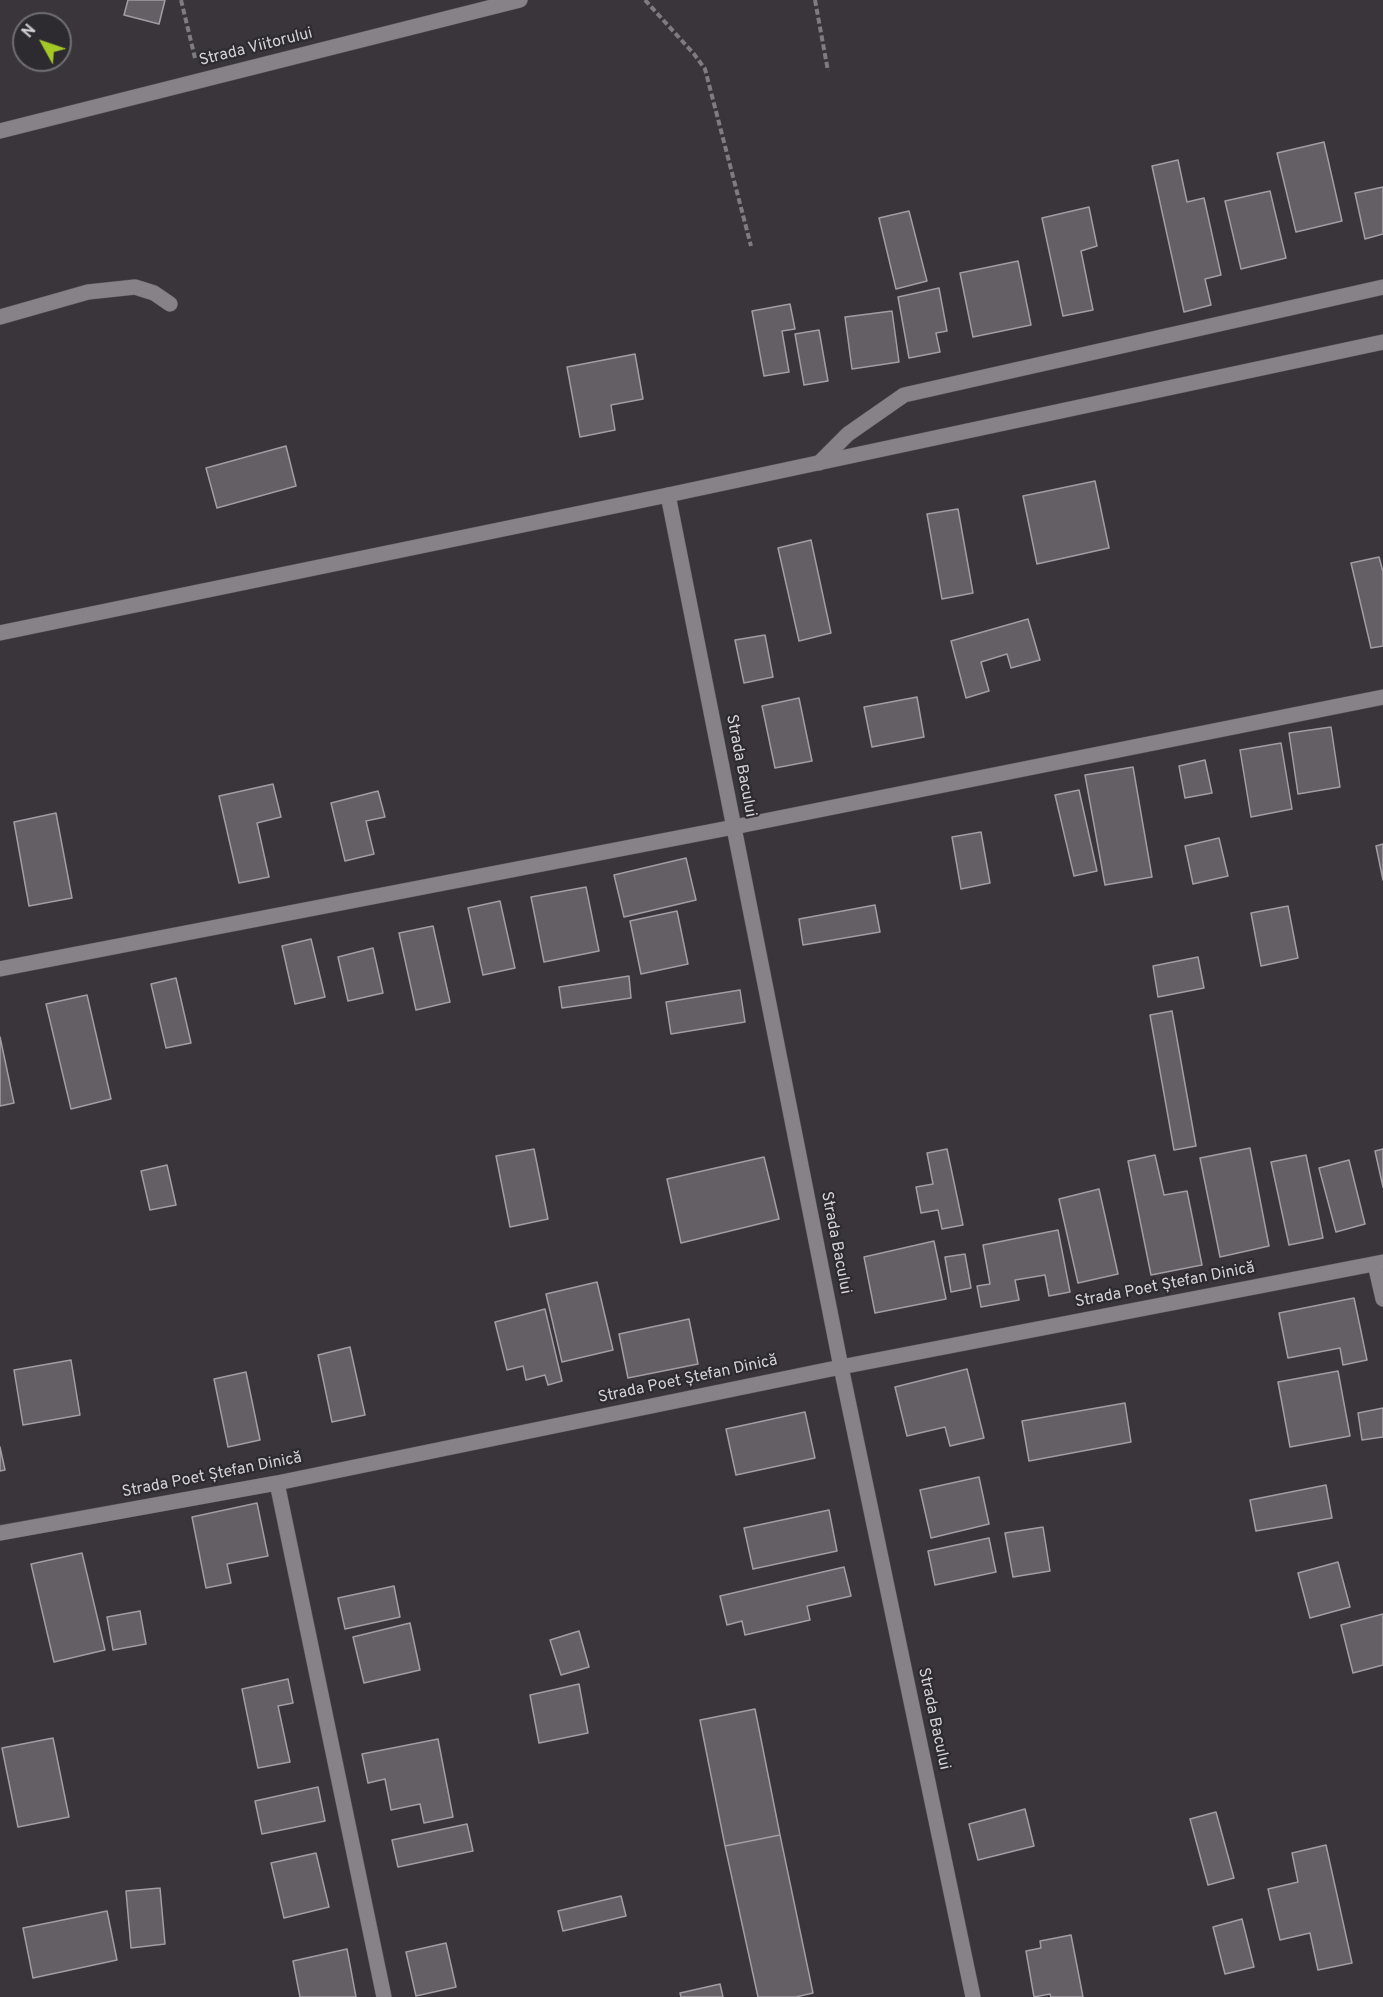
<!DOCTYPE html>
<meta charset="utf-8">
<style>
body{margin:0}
#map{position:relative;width:1383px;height:1997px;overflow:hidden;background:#39353a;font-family:Overpass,sans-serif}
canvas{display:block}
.north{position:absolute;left:12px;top:12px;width:60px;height:60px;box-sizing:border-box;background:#2e2b30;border:2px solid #706e72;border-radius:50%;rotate:310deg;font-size:16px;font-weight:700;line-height:24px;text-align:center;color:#d4d2d5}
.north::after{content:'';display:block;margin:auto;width:21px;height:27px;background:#a4c825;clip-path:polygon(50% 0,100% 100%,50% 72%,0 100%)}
</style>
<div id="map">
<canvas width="1383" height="1997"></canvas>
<div class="north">N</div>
</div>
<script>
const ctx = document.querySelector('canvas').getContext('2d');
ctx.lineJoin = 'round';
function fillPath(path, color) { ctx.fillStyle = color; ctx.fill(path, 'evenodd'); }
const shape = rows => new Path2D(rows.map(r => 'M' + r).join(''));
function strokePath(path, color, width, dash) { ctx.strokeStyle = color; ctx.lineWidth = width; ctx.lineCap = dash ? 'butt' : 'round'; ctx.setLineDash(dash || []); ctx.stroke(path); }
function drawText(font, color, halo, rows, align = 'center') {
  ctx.font = font + ' Overpass,sans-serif'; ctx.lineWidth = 4.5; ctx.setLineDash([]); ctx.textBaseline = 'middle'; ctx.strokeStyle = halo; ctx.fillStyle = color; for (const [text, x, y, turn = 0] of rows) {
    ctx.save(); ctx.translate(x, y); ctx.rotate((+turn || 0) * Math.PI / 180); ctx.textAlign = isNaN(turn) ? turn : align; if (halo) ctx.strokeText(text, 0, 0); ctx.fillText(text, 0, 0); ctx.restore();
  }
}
const building = shape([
 [128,0,165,0,159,24,124,15,128,0],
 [1324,142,1342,221,1296,232,1277,153,1324,142],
 [1178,160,1187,202,1204,198,1221,275,1205,279,1211,305,1184,312,1152,166,1178,160],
 [1383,187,1383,234,1365,239,1355,193,1383,187],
 [1270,191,1286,258,1241,269,1225,201,1270,191],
 [1089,207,1097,246,1081,251,1093,310,1063,316,1042,218,1089,207],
 [909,211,927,281,896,289,879,218,909,211],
 [1018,261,1031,325,973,337,960,273,1018,261],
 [939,288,947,331,936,333,940,352,909,358,898,297,939,288],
 [790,304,795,329,782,331,789,372,764,376,752,311,790,304],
 [892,311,899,362,852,369,845,317,892,311],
 [819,330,828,381,804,385,795,334,819,330],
 [635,354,643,399,611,405,615,430,580,437,567,367,635,354],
 [286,446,296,486,217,508,206,468,286,446],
 [1095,481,1109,548,1037,564,1023,496,1095,481],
 [958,509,973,593,942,599,927,514,958,509],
 [811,540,831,633,799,641,778,548,811,540],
 [1379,557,1383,572,1383,646,1371,648,1351,563,1379,557],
 [1028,619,1040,660,1011,668,1007,654,981,662,989,691,966,698,951,641,1028,619],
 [765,635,773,677,744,683,735,640,765,635],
 [917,697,924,737,872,747,864,707,917,697],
 [799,698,812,761,775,768,762,706,799,698],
 [1331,727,1340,787,1298,794,1289,733,1331,727],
 [1281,743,1292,809,1251,817,1240,750,1281,743],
 [1205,760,1212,793,1185,798,1179,766,1205,760],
 [1133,767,1152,877,1105,885,1085,775,1133,767],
 [273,784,281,817,257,823,269,877,239,883,219,796,273,784],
 [1079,790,1097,871,1074,876,1055,795,1079,790],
 [378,791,385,817,366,821,374,854,345,861,331,803,378,791],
 [56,813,72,898,29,906,14,822,56,813],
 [981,832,990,883,961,889,952,837,981,832],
 [1219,838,1228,876,1193,884,1185,846,1219,838],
 [1383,844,1383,880,1376,846,1383,844],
 [686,858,696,900,624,917,614,875,686,858],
 [586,887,599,951,544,962,531,897,586,887],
 [500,901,515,968,483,975,468,908,500,901],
 [875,905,880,932,803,945,799,919,875,905],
 [1288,906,1298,958,1261,966,1251,913,1288,906],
 [677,911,688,964,641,974,630,921,677,911],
 [433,926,450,1002,416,1010,399,933,433,926],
 [311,939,325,997,295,1004,282,946,311,939],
 [373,948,383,993,348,1001,338,957,373,948],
 [1198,957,1204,988,1158,997,1153,966,1198,957],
 [629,976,631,998,562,1008,559,987,629,976],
 [176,978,191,1043,166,1048,151,984,176,978],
 [740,990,745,1022,671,1034,666,1002,740,990],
 [87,995,111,1099,71,1109,46,1004,87,995],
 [1172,1011,1196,1146,1174,1150,1150,1015,1172,1011],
 [0,1037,14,1103,0,1106,0,1037],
 [1250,1148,1269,1246,1220,1257,1200,1158,1250,1148],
 [534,1149,548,1219,510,1227,496,1156,534,1149],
 [947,1149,963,1225,942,1229,938,1210,921,1213,916,1187,933,1184,927,1153,947,1149],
 [1383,1149,1383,1187,1375,1151,1383,1149],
 [1155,1155,1164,1195,1187,1191,1202,1265,1151,1275,1128,1161,1155,1155],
 [1306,1155,1323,1238,1289,1245,1271,1162,1306,1155],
 [764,1157,779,1219,681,1243,667,1179,764,1157],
 [1349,1160,1365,1224,1336,1232,1319,1168,1349,1160],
 [167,1165,176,1205,150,1210,141,1171,167,1165],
 [1099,1189,1118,1274,1078,1283,1059,1199,1099,1189],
 [1058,1230,1070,1292,1049,1296,1045,1275,1015,1280,1019,1300,981,1307,977,1286,990,1284,983,1245,1058,1230],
 [934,1241,946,1299,875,1313,864,1257,934,1241],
 [965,1254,971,1288,951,1292,945,1257,965,1254],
 [597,1282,613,1350,562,1362,546,1294,597,1282],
 [1354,1298,1367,1360,1343,1365,1340,1348,1288,1358,1279,1313,1354,1298],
 [545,1309,562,1381,548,1385,545,1375,526,1380,523,1366,507,1370,495,1322,545,1309],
 [689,1319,698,1364,628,1378,619,1334,689,1319],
 [350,1347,365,1415,332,1422,318,1355,350,1347],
 [71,1360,80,1415,23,1425,14,1370,71,1360],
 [967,1369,984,1438,950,1446,945,1427,907,1436,895,1387,967,1369],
 [1338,1371,1350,1436,1290,1447,1278,1382,1338,1371],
 [246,1372,260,1440,228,1447,214,1379,246,1372],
 [1125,1403,1131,1442,1029,1461,1022,1421,1125,1403],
 [1383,1408,1383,1437,1362,1440,1358,1413,1383,1408],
 [805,1412,815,1458,736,1475,726,1429,805,1412],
 [0,1447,5,1470,0,1471,0,1447],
 [979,1477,989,1524,931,1538,920,1490,979,1477],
 [1326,1485,1332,1518,1256,1531,1250,1500,1326,1485],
 [257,1503,268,1556,227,1564,231,1583,206,1588,192,1517,257,1503],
 [829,1510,837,1551,753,1569,744,1528,829,1510],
 [1043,1527,1050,1571,1013,1577,1005,1533,1043,1527],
 [989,1538,996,1572,935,1585,928,1551,989,1538],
 [82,1553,105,1650,54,1662,31,1564,82,1553],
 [1338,1562,1350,1607,1310,1618,1298,1573,1338,1562],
 [844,1567,851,1596,807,1606,810,1620,745,1635,742,1621,727,1625,720,1596,844,1567],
 [394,1586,400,1617,345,1629,338,1598,394,1586],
 [140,1611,146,1644,113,1650,107,1617,140,1611],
 [1383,1614,1383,1665,1353,1673,1341,1625,1383,1614],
 [410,1623,420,1670,364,1683,353,1637,410,1623],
 [579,1631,589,1667,561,1675,550,1640,579,1631],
 [288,1679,293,1703,278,1706,290,1762,258,1768,242,1689,288,1679],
 [579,1684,588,1733,539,1743,530,1695,579,1684],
 [755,1709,780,1835,725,1846,700,1720,755,1709],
 [53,1738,69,1817,18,1827,2,1748,53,1738],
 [438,1739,453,1817,424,1823,420,1804,391,1810,385,1779,368,1783,362,1754,438,1739],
 [318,1787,325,1821,262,1834,255,1801,318,1787],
 [1025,1809,1034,1846,978,1860,969,1824,1025,1809],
 [1216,1812,1234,1878,1208,1885,1190,1819,1216,1812],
 [467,1824,473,1851,398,1867,392,1840,467,1824],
 [780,1835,813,1993,796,1997,758,1997,725,1846,780,1835],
 [1326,1845,1352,1963,1318,1970,1310,1933,1280,1940,1268,1889,1298,1882,1292,1853,1326,1845],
 [316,1853,329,1907,284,1918,271,1863,316,1853],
 [160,1888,165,1944,131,1948,126,1891,160,1888],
 [621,1896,626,1916,563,1931,558,1911,621,1896],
 [107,1911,117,1960,33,1978,23,1928,107,1911],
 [1242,1919,1254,1967,1225,1974,1213,1927,1242,1919],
 [1071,1935,1083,1997,1051,1997,1050,1994,1034,1997,1026,1951,1041,1948,1040,1941,1071,1935],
 [446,1943,456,1987,416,1996,406,1952,446,1943],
 [347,1949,356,1997,300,1997,293,1961,347,1949],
 [720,1984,723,1997,681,1997,680,1993,720,1984]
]);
fillPath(building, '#635f65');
strokePath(building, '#a29da4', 1.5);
const street = shape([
 [0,131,520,0],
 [0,317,88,292,135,287,154,293,170,304],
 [819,463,848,434,904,395,1383,287],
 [668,495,841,1367,973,1997],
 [0,969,734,827,1383,697],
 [1375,1264,1383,1299],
 [277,1483,384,1997],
 [0,1533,277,1483,841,1367,1383,1262]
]);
const secondary = shape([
 [0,633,668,495,1383,342]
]);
strokePath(street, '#565357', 16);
strokePath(secondary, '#565357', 16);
strokePath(shape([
 [181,0,195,58],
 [645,0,694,54,705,69,751,246],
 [815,0,828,71]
]), '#7f7c80', 4, [6, 3]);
strokePath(street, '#878288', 15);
strokePath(secondary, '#878288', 15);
drawText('16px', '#d4d2d5', '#2e2b30', [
 ["Strada Viitorului",256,48,-14],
 ["Strada Bacului",740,766,79],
 ["Strada Bacului",835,1243,79],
 ["Strada Poet Ștefan Dinică",1165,1286,-11],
 ["Strada Poet Ștefan Dinică",688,1380,-12],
 ["Strada Poet Ștefan Dinică",212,1476,-11],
 ["Strada Bacului",933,1719,78]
]);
</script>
